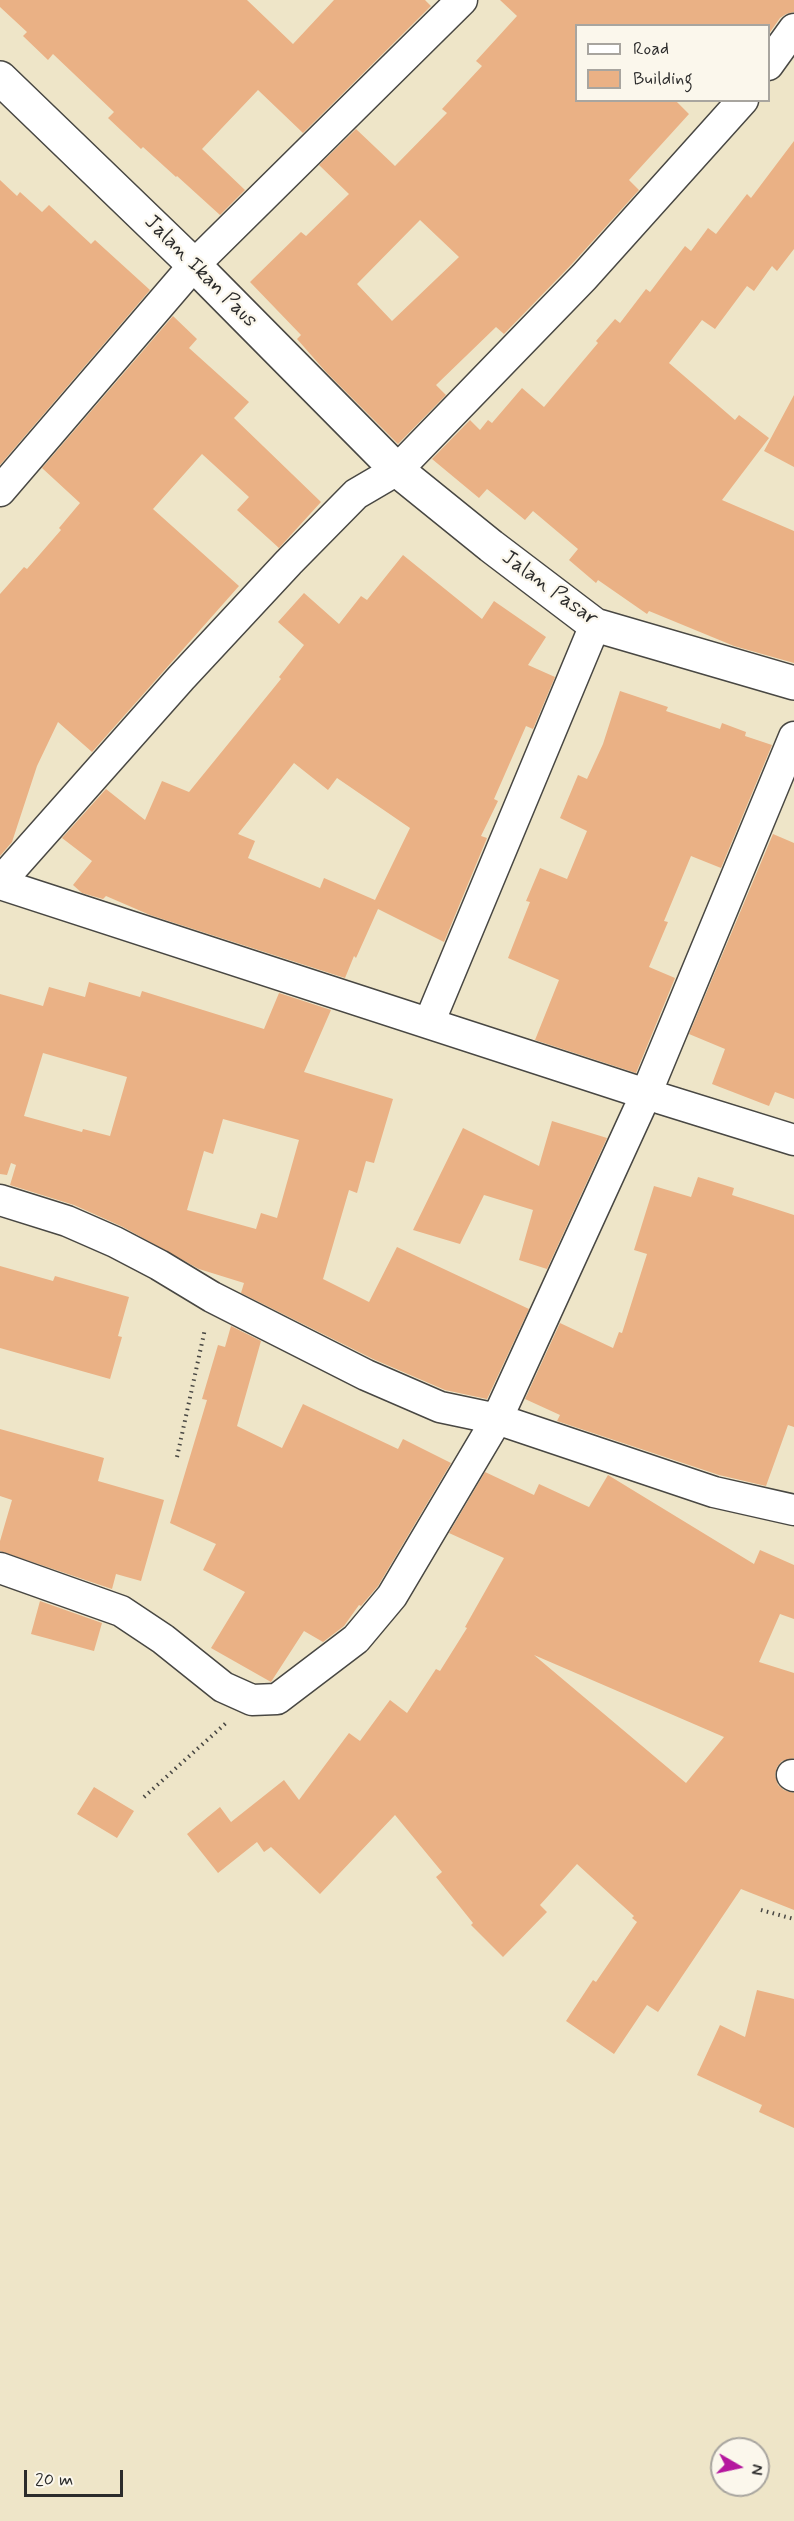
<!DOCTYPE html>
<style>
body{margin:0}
#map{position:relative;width:794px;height:2521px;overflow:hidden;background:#eee5c8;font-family:Mynerve,sans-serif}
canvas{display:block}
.legend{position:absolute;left:575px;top:24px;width:195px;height:78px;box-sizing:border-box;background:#fbf7ec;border:2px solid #a8a59f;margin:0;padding:8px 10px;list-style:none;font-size:18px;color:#2b2b2b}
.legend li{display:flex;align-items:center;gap:12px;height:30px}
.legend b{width:30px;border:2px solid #a8a59f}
.north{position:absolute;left:710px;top:2437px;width:60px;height:60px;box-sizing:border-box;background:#fbf7ec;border:2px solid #a8a59f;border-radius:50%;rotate:99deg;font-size:16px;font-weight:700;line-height:24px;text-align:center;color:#2b2b2b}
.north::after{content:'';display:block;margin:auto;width:21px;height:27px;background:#b5179e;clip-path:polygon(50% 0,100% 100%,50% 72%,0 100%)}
.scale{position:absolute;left:24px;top:2470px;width:99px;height:27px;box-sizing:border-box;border:3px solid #2b2b2b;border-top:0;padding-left:8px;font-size:18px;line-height:21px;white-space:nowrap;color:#2b2b2b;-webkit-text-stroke:4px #fbf7ec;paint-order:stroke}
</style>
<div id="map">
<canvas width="794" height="2521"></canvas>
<ul class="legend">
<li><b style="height:8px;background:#fff"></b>Road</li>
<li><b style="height:16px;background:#eab185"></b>Building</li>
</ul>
<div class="north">N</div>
<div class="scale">20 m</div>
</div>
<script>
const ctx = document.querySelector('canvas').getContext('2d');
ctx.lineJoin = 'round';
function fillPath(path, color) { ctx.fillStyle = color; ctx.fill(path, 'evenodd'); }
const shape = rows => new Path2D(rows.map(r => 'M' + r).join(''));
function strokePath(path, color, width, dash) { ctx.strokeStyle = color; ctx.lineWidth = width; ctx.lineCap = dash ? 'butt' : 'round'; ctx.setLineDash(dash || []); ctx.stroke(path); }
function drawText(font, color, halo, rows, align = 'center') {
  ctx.font = font + ' Mynerve,sans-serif'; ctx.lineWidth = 4.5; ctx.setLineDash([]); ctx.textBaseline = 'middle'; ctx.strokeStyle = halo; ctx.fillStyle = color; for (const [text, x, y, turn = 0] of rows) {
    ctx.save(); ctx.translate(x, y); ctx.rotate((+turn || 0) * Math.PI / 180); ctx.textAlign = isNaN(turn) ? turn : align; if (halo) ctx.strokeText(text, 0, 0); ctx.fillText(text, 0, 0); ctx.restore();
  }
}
fillPath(shape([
 [0,0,247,0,293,44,334,0,425,0,431,6,303,133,258,90,202,149,245,190,220,215,177,176,176,177,143,147,141,149,108,118,114,112,53,54,48,60,23,36,27,32,0,7],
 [500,0,794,0,794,12,786,14,780,18,768,35,768,26,576,26,576,100,675,100,689,114,629,180,639,190,571,265,504,334,496,327,436,385,446,395,398,444,326,372,297,339,301,335,250,282,301,232,306,236,349,194,319,165,356,129,395,166,447,113,442,109,482,66,476,61,517,16],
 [420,220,459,257,392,321,357,284],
 [794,141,794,249,777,271,772,266,754,291,747,286,715,329,702,320,669,363,735,420,739,415,769,438,722,500,794,531,794,663,734,646,649,611,647,614,598,580,596,583,569,560,578,549,533,511,525,520,487,489,479,498,432,459,470,420,480,430,488,420,492,423,522,388,544,407,598,343,596,341,615,319,620,323,646,289,650,292,685,246,691,251,708,228,716,234,747,194,751,198],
 [0,180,17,196,20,192,42,212,49,205,91,244,95,240,150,290,0,465],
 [173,316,197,339,189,348,249,402,234,418,321,502,279,548,237,510,249,497,202,454,153,509,239,586,92,752,58,722,37,766,12,842,0,856,0,594,24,567,27,569,61,530,59,528,80,503,42,468],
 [794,395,794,467,764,451],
 [403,555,482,619,494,601,546,637,528,665,555,677,533,729,526,726,494,799,498,801,481,836,487,838,444,942,378,909,356,958,354,956,345,978,150,915,106,896,103,899,82,893,73,885,92,861,62,838,106,789,145,820,162,781,189,792,281,679,279,677,304,645,278,622,304,593,339,624,361,596,367,600],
 [294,763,328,790,337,778,410,828,375,900,324,878,320,888,248,858,255,841,238,834],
 [620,691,668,707,666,711,720,729,722,723,746,732,745,736,772,745,721,868,691,856,664,921,668,922,649,967,675,978,636,1073,535,1040,559,980,508,958,530,902,526,901,540,868,567,879,587,831,560,818,578,775,587,779,603,744],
 [773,834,794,843,794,1099,775,1092,769,1106,712,1084,725,1049,689,1034],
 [89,982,140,997,142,991,264,1029,279,993,331,1010,304,1072,393,1099,374,1163,366,1161,357,1193,349,1190,323,1279,369,1302,397,1247,529,1309,487,1399,445,1390,373,1359,241,1293,244,1283,199,1269,123,1227,74,1205,10,1185,16,1165,11,1163,7,1175,0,1174,0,994,43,1006,49,987,85,997],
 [43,1053,127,1077,110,1136,83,1129,82,1132,24,1116],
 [223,1119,299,1140,277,1218,261,1213,256,1229,187,1210,204,1151,213,1154],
 [552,1121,607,1138,547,1269,519,1260,533,1210,484,1195,460,1244,413,1230,463,1128,539,1166],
 [698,1177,734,1188,732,1195,794,1215,794,1427,788,1425,766,1486,719,1475,557,1421,560,1415,525,1399,560,1323,613,1348,619,1332,622,1333,647,1254,634,1250,654,1186,691,1197],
 [0,1266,53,1281,55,1276,129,1297,118,1336,122,1337,110,1379,0,1348],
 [231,1326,261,1341,237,1426,282,1448,303,1404,398,1449,403,1439,451,1463,378,1586,361,1606,359,1605,344,1626,323,1642,304,1631,271,1682,211,1648,245,1592,203,1570,216,1544,170,1523,207,1400,202,1399,218,1345,225,1347],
 [0,1429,104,1458,98,1481,164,1500,141,1581,116,1574,112,1589,0,1551,0,1541,12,1500,0,1496],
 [485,1472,534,1495,539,1484,589,1507,608,1475,754,1564,760,1550,794,1565,794,1619,780,1614,759,1662,794,1673,794,1758,782,1761,777,1767,775,1775,778,1785,784,1790,794,1793,794,1910,741,1889,658,2012,647,2005,614,2054,566,2021,593,1980,596,1982,637,1922,632,1918,634,1916,577,1864,540,1905,547,1912,503,1957,471,1925,473,1923,436,1877,442,1872,395,1815,320,1894,271,1847,264,1852,257,1842,218,1873,187,1834,220,1807,231,1822,284,1780,299,1800,349,1733,360,1741,390,1700,407,1713,436,1669,440,1671,467,1628,465,1627,504,1558,449,1533],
 [534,1655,724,1737,686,1783],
 [40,1601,102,1623,94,1651,31,1634],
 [94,1787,134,1811,117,1838,77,1814],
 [757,1990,794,1999,794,2128,759,2112,762,2105,697,2075,720,2025,745,2037]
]), '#eab185');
const street = shape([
 [768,65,794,29],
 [0,491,194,265,462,0],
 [0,882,181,678,289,562,356,494,397,470,584,277,743,100],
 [0,884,646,1094,794,1140],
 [429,1023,595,625],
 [0,1200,67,1221,115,1242,159,1265,212,1297,366,1375,440,1407,497,1419,714,1492,794,1510],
 [0,1568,121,1611,163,1639,223,1687,252,1700,277,1699,356,1639,392,1596,497,1419,646,1094,794,737],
 [792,1775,794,1776]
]);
const secondary = shape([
 [0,78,194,265,397,470,491,546,595,625,794,683]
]);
strokePath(street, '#484743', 33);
strokePath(secondary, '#484743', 36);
strokePath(shape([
 [177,1457,205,1329],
 [144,1797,226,1723],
 [761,1910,794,1919]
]), '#484743', 4, [1.5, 4.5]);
strokePath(street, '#fff', 30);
strokePath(secondary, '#fff', 33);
drawText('21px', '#2b2b2b', '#fbf7ec', [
 ["Jalan Ikan Paus",200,272,45],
 ["Jalan Pasar",549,589,36]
]);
</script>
